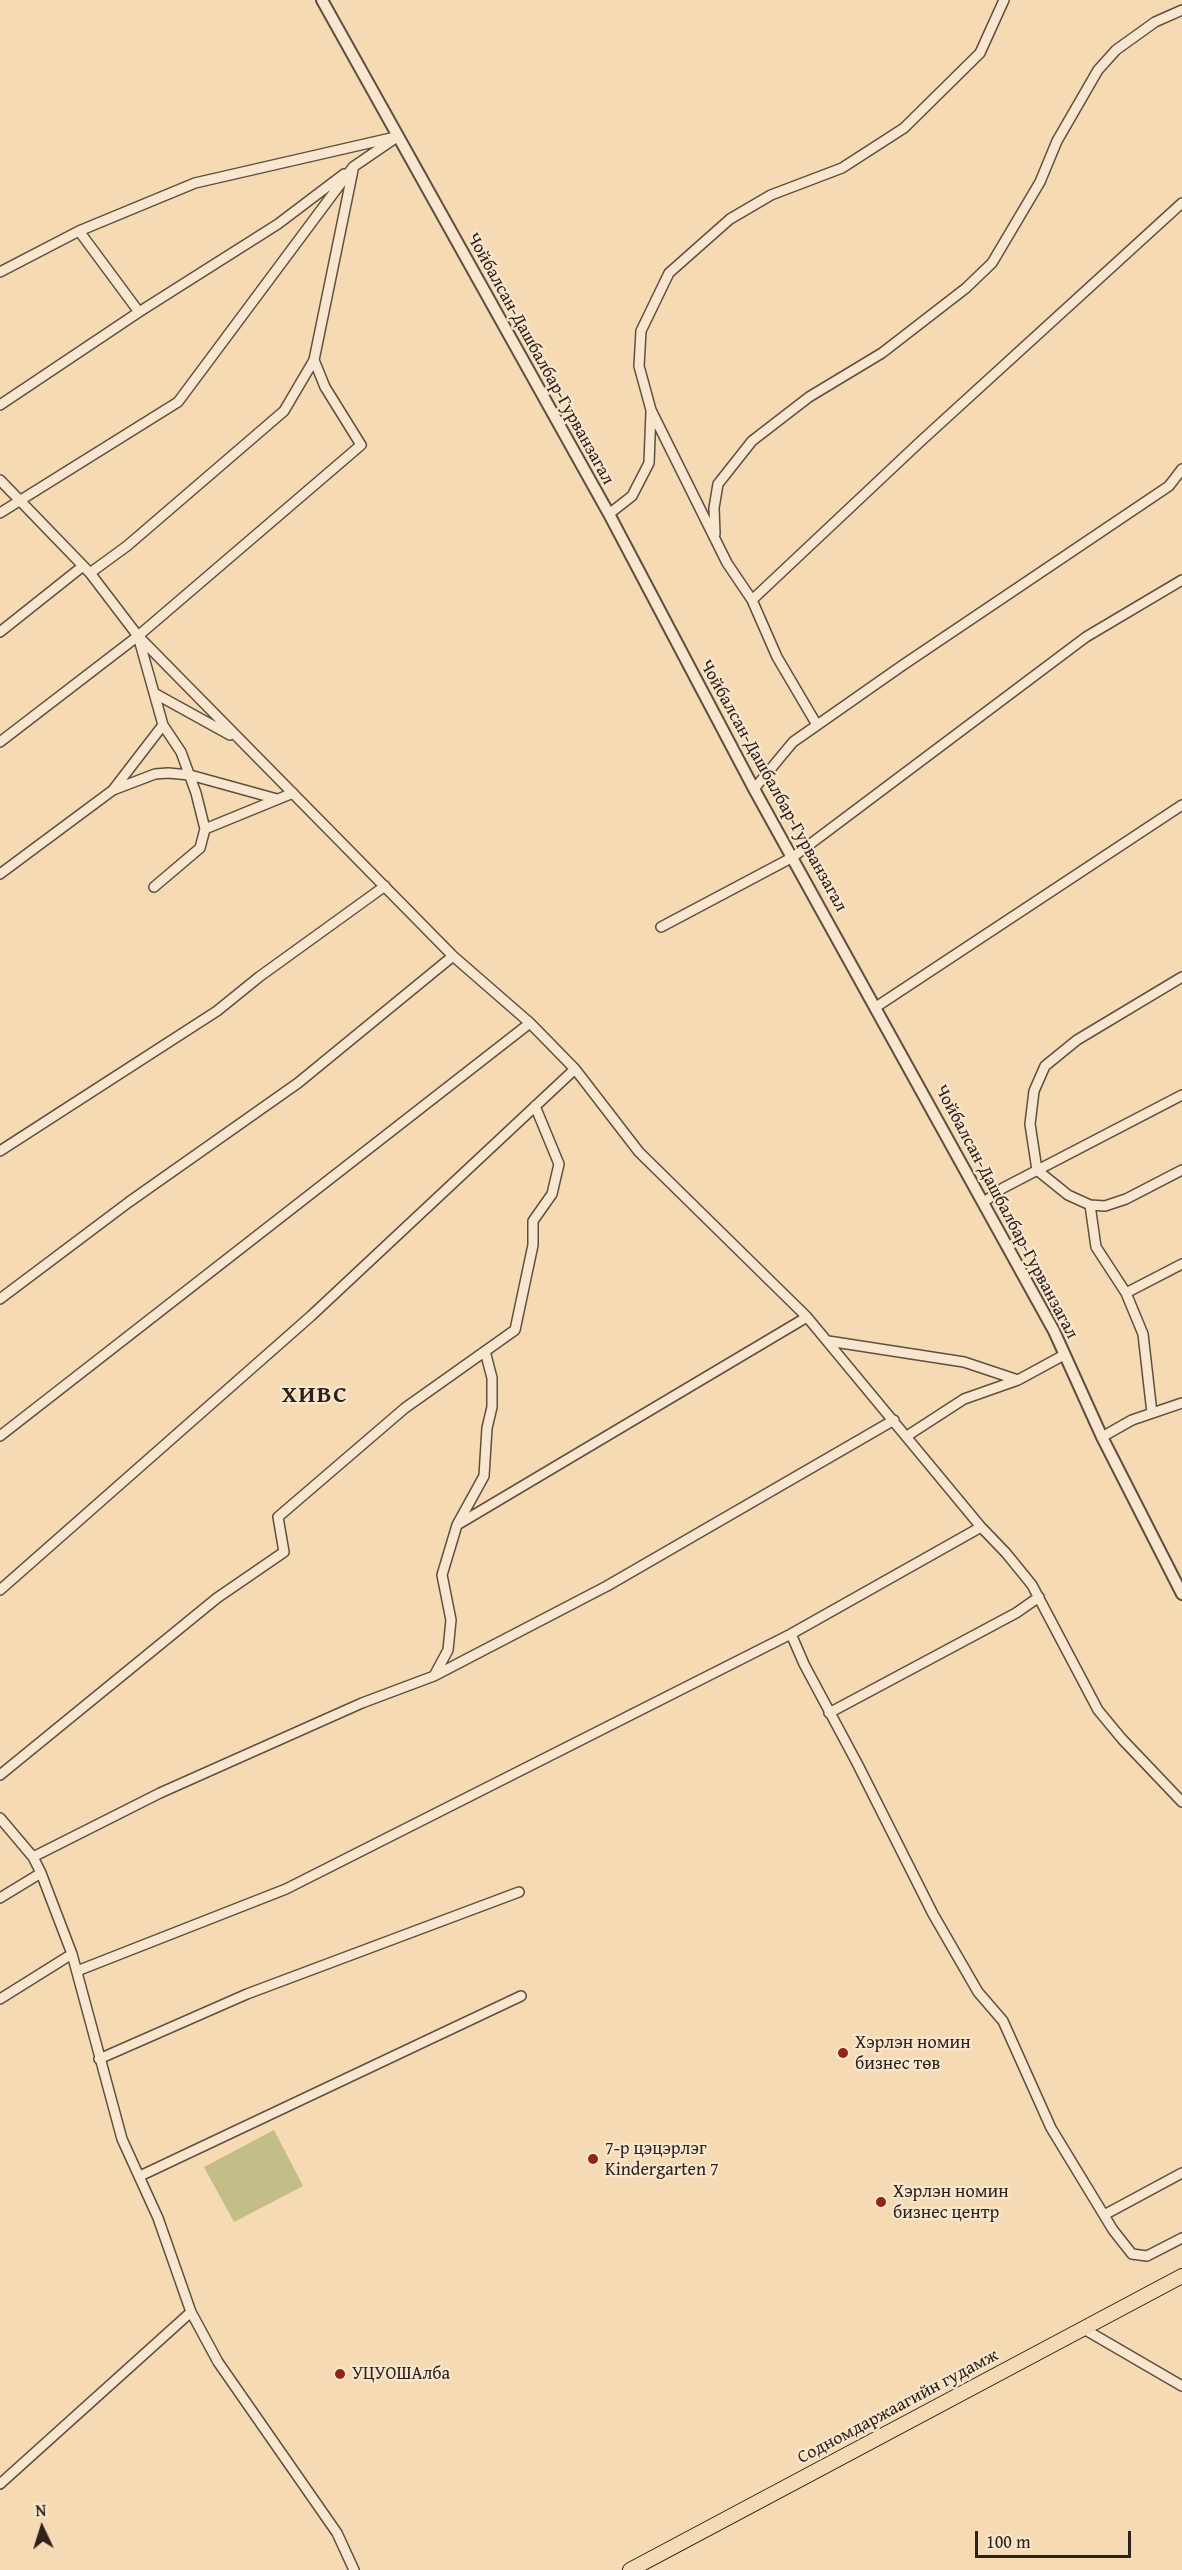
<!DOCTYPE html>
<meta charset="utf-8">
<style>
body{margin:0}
#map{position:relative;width:1182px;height:2570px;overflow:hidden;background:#f5dab3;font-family:"Gentium Book Plus",serif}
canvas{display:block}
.north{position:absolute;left:12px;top:2498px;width:60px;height:60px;-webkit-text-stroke:4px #f8e7ce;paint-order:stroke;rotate:356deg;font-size:16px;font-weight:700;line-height:24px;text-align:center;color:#2e211a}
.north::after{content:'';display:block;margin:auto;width:21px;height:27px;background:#2e211a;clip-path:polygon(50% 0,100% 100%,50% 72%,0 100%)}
.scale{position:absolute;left:975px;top:2531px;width:156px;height:27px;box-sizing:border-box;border:3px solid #2e211a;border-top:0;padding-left:8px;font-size:18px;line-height:21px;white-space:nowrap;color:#2e211a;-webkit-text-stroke:4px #f8e7ce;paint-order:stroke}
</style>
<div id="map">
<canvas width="1182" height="2570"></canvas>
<div class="north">N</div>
<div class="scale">100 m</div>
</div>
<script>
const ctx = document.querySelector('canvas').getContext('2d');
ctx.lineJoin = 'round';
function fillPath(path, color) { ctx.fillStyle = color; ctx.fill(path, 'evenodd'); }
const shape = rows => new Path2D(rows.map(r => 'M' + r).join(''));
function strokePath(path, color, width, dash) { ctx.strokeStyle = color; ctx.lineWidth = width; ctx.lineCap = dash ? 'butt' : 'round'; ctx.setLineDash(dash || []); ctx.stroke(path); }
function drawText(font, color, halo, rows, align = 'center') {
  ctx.font = font + ' "Gentium Book Plus",serif'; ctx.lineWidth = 4.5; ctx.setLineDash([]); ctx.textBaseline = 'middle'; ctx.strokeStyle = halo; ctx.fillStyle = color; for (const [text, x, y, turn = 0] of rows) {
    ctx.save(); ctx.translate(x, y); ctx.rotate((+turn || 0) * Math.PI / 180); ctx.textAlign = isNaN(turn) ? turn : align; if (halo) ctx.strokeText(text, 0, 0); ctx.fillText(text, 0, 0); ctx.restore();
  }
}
fillPath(shape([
 [274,2130,303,2186,234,2222,204,2167]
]), '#c3bd88');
const minor = shape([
 [79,231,139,312],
 [0,272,79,231,195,183,391,138],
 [0,405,139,312,278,224,344,174],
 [0,480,90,573,138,636,163,725,181,752,196,793,205,829,200,848,154,887],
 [0,513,178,402,353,167,397,137],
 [609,514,632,496,649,463,651,412],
 [715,534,714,508,718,484,752,441,809,397,882,353,966,288,992,263,1040,182,1057,141,1098,70,1116,50,1155,22,1182,10],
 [90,573,127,546,284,411,314,360,353,170],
 [752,600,921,441,1182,203],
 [0,632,83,566],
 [138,636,453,956,530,1023,575,1069,639,1152,807,1317,981,1527,1006,1553,1032,1585,1098,1710,1122,1739,1182,1802],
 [154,693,230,735],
 [817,725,777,657,752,600,727,563,651,410,639,366,641,331,669,273,730,219,771,195,842,168,904,128,980,53,1004,0],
 [0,742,138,636,361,445,325,387,314,360],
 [754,789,793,742,903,665,1169,486,1182,469],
 [113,790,155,774,168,773,190,775,277,799],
 [205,829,293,793],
 [0,874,113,790,163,725],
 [661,927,793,857,1086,637,1182,580],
 [1182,977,1077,1040,1045,1066,1034,1091,1030,1124,1037,1170,1068,1195,1090,1205,1105,1206,1126,1199,1182,1170],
 [876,1007,1182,805],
 [0,1151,217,1011,259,977,385,886],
 [984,1202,1003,1188,1182,1095],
 [1090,1205,1096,1247,1126,1293,1143,1334,1152,1413],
 [1126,1293,1182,1264],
 [0,1299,129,1202,298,1083,453,956],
 [828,1341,964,1362,1018,1380,1064,1355],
 [0,1436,530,1023],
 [907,1436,964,1399,1018,1380],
 [1102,1437,1132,1420,1182,1403],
 [457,1525,807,1317],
 [0,1590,311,1316,575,1069],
 [791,1634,804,1664,858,1765,933,1914,978,1992,1003,2021,1051,2128,1113,2230,1132,2254,1147,2256,1182,2238],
 [434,1676,448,1650,451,1620,442,1575,457,1525,484,1476,487,1428,492,1407,492,1378,485,1351],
 [829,1713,1016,1613,1039,1597],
 [0,1775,217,1598,284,1552,278,1517,405,1408,515,1330,533,1245,533,1221,552,1194,559,1164,535,1106],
 [0,1818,33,1857,41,1873,72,1954,122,2139,158,2218,191,2312,218,2362,337,2533,354,2570],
 [33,1857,160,1793,362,1703,434,1676,607,1586,894,1420],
 [0,1898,41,1873],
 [77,1971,286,1889,791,1634,981,1527],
 [0,1999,72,1954],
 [99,2059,247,1994,519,1892],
 [140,2176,521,1996],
 [1104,2215,1182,2173],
 [1084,2329,1182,2386],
 [0,2484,191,2312]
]);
const tertiary = shape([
 [322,0,609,514,754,789,1054,1331,1102,1437,1182,1594]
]);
const primary = shape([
 [630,2570,1182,2276]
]);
strokePath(minor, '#604f40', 12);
strokePath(tertiary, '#604f40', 14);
strokePath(primary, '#2e211a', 16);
strokePath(minor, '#f8e7ce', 9);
strokePath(tertiary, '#f8e7ce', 10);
strokePath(primary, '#f5dab3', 14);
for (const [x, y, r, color] of [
 [843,2053,6,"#8f2418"],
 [593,2159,6,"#8f2418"],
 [881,2202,6,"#8f2418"],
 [340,2374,6,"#8f2418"]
]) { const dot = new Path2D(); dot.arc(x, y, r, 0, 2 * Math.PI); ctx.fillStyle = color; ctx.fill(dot); strokePath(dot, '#f8e7ce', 2); }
drawText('18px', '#2e211a', '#f8e7ce', [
 ["Чойбалсан-Дашбалбар-Гурванзагал",540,359,61],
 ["Чойбалсан-Дашбалбар-Гурванзагал",773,786,61],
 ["Чойбалсан-Дашбалбар-Гурванзагал",1006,1212,62],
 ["Содномдаржаагийн гудамж",898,2407,-28]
]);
drawText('18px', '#2e211a', '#f8e7ce', [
 ["Хэрлэн номин",855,2043],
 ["бизнес төв",855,2064],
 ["7-р цэцэрлэг",605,2149],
 ["Kindergarten 7",605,2170],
 ["Хэрлэн номин",893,2192],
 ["бизнес центр",893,2213],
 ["УЦУОШАлба",352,2374]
], 'left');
ctx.letterSpacing = '1.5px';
drawText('bold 24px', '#2e211a', '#f8e7ce', [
 ["ХИВС",315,1396]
]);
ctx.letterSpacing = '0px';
</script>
